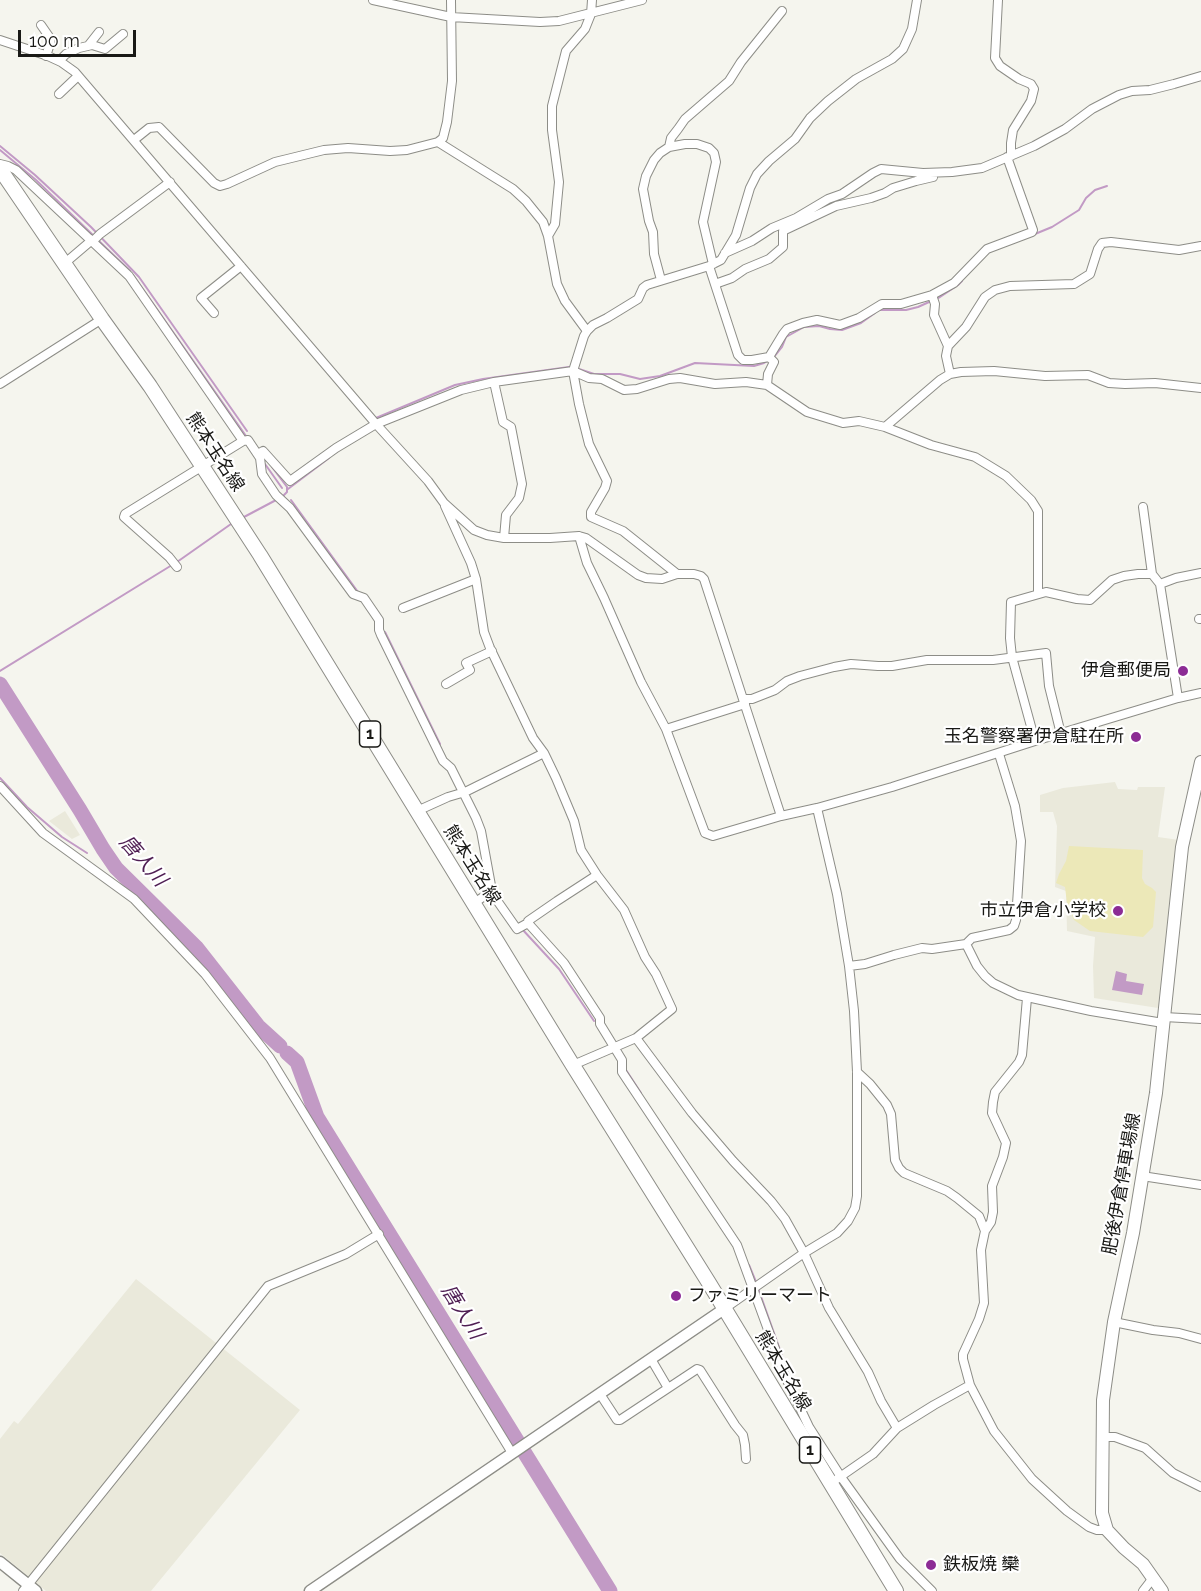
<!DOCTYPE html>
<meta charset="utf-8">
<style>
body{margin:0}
#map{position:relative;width:1201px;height:1591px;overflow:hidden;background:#f5f5ee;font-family:Raleway,sans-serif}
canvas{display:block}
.scale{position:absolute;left:18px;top:30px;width:118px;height:27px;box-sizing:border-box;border:3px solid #191916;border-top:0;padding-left:8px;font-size:18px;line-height:21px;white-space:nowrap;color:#191916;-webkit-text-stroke:4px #fff;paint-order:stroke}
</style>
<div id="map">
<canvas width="1201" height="1591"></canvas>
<div class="scale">100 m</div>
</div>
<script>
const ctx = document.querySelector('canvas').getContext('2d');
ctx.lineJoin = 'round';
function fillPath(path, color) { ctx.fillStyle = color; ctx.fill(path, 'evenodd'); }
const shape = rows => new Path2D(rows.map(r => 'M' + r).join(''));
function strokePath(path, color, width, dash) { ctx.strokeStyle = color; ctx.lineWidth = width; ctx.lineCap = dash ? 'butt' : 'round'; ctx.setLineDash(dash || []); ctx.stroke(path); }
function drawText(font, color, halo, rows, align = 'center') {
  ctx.font = font + ' Raleway,"Noto Sans JP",sans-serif'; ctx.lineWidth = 4.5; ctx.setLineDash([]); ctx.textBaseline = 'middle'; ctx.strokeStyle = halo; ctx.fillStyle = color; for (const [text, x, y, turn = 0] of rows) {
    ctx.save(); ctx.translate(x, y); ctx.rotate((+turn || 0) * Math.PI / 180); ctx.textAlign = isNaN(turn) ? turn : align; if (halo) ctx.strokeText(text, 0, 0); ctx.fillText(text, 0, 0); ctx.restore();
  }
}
fillPath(shape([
 [1115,782,1118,789,1137,790,1138,787,1165,787,1158,837,1179,840,1158,1008,1094,998,1093,966,1095,937,1067,931,1066,891,1055,887,1057,826,1053,812,1040,812,1040,795,1063,788],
 [65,811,80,835,72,839,49,821],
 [136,1279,300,1410,151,1591,46,1591,0,1553,0,1439,14,1421,18,1424]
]), '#eae9db');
fillPath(shape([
 [1069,846,1143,850,1142,878,1145,884,1152,888,1156,892,1153,927,1143,937,1090,931,1074,920,1067,903,1065,887,1056,883,1059,874,1066,861]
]), '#ece8b8');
fillPath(shape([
 [1116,971,1127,974,1126,981,1144,984,1142,995,1112,990]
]), '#c29ac5');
strokePath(shape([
 [0,146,35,175,91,227,139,277,247,431],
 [0,150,36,180,130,271],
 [1035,234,1052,227,1079,210,1086,198,1095,190,1107,186],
 [133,275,246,436],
 [880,310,906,310,918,307,940,297,958,285,962,281],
 [774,357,782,347,786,337,804,327,819,326,830,329,842,330,861,323,875,313],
 [579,369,594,374,620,374,640,379,660,376,695,363,754,366,764,363,769,360],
 [376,418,455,385,483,379,569,367],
 [265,464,282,488],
 [272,467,287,487,287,492,283,496],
 [288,489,329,458],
 [291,500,358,592],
 [244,517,278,499],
 [177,562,231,524],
 [385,632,440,744],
 [0,671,172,565],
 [0,778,27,807,62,837,87,853],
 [100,850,103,849],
 [522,929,559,969,594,1021],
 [626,1070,641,1093],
 [749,1265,756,1282],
 [758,1288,785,1364]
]), '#c29ac5', 2);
strokePath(shape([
 [0,684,80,810,103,849,116,868,196,947,258,1026,280,1046],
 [287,1053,297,1062,317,1117,610,1591]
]), '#c29ac5', 15);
const minor = shape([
 [373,0,451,17,540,22,559,21,642,0],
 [998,0,995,58,1000,66,1019,79,1031,84,1034,89,1031,101,1013,130,1011,143,1011,156],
 [41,25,50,38,50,44,46,56],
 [0,40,48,56,61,62,75,72,376,424,428,481,444,503,474,530,487,535,504,538,550,538,579,536,586,538,638,575,646,578,662,579,677,574,694,574,701,576,704,579,781,816],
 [88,46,99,32],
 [59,61,66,54,79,48,92,45,105,49,123,34],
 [59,94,78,76],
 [134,140,149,128,159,127,214,183,220,186,227,184,275,162,324,150,348,148,390,151,407,150,438,142,443,138,447,122,452,81,451,0],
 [438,142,513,189,526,201,543,222,548,236,557,284,565,301,587,331],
 [669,147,671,138,678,129,685,119,729,81,741,62,782,11],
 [0,164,8,166,16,170,129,276,243,441,248,440,260,458,262,474,276,495,290,508,353,594,364,598,379,620,379,630,381,635,443,761,451,768,476,818,481,831,492,891,496,899,517,929,528,923,564,963,600,1018,600,1024,622,1060,622,1072,737,1245,785,1376,809,1427,841,1477,900,1559,932,1591],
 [548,236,555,224,559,182,552,130,552,106,566,51,585,29,591,14,592,0],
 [93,241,100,234,170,182],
 [725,253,752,241,772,228,796,218,828,199,842,194,873,173,881,169,923,173,952,172,982,168,1034,146,1065,129,1092,109,1119,95,1132,91,1150,90,1174,84,1201,76],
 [65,263,92,240],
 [709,266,738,355,743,360,752,360,769,357],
 [661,280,654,254,653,232,649,221,643,189,646,176,654,160,660,153,669,147,685,144,697,144,709,148,714,153,716,162,703,222,713,264],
 [715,284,732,278,745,269,769,259,783,247,783,231,836,206,871,198,885,193,893,188,916,181,933,177],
 [932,295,935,304,934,315,948,346],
 [214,313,201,298,241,266],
 [769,357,783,334,787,329,803,323,817,320,840,325,859,318,882,304,901,304,932,295,954,283,987,249,1032,232,1033,230,1007,157],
 [950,374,946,356,948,346,966,327,985,297,995,290,1010,286,1074,284,1090,274,1098,249,1102,243,1111,242,1179,250,1201,246],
 [494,382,503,422,511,427,522,484,519,498,506,515,504,538],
 [0,384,102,319],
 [767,385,768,374,774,362,769,357],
 [885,427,940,380,950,374,961,372,994,371,1045,376,1088,375,1109,383,1125,384,1155,383,1201,388],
 [258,454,263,451,290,481,336,448,376,424,461,390,494,382,573,371,589,378,602,379,624,390,637,389,669,379,680,378,715,384,746,382,767,385,807,412,843,423,859,421,885,427,931,445,975,457,1006,476,1031,500,1038,511,1038,593],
 [445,506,471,563,476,579,484,632,490,648,533,738,544,753,556,778,574,821,581,850,597,875,624,910,645,957,656,974,672,1009,636,1038,573,1065],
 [1143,507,1152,574],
 [579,536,587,563,604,598,641,682,666,729,705,833,713,836,781,816,817,808,892,787,1035,741,1178,698,1201,693],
 [177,567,169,557,124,517,125,514,243,441],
 [677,574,623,531,591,517,591,512,605,488,607,481,589,444,579,404,573,371,584,336,587,331,593,325,607,318,638,299,643,288,647,285,709,266,721,260,736,235,750,188,757,174,769,161,795,139,810,118,828,101,856,79,892,59,903,49,912,29,917,0],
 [403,608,476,579],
 [1199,619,1201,619],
 [446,684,470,670,466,663,492,651],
 [1178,698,1160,584,1176,578,1201,573],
 [743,699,752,699,775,690,787,681,800,676,834,667,851,664,878,666,892,666,927,660,993,660,1046,653,1049,686,1061,734],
 [666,729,745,704],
 [1035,741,1012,657,1010,638,1011,602,1046,592,1077,599,1090,600,1112,580,1124,576,1138,574,1152,574,1160,584],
 [0,786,43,833,134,899,205,974,270,1058,512,1453],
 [417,811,448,797,465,792,544,753],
 [474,903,492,891],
 [528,923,528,921,557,901,597,875],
 [966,944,977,966,985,976,993,983,1018,995,1091,1011,1163,1023],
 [849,966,865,964,894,955,922,948,932,949,966,944,972,938,1009,930,1014,926,1016,920,1021,841,1015,806,999,754],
 [1027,998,1022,1055,1019,1062,995,1092,993,1102,992,1113,1006,1143,1003,1157,992,1186,993,1212,991,1222,985,1231,981,1250,984,1303,979,1319,963,1354,963,1359,970,1385,994,1431,1032,1479,1067,1511,1089,1527,1097,1530,1107,1530],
 [1164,1017,1201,1019],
 [636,1038,692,1113,733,1161,771,1201,785,1219,804,1253,829,1308,868,1372,881,1401,897,1428],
 [857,1072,870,1084,887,1105,891,1114,895,1160,899,1168,904,1173,947,1191,957,1198,979,1216,985,1231],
 [1142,1176,1201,1185],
 [724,1309,804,1253,837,1233,848,1221,855,1208,857,1196,857,1072,854,1011,849,966,837,894,817,808],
 [1114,1322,1153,1330,1179,1333,1201,1339],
 [651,1359,668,1388],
 [600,1394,617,1420,620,1420,697,1369,700,1370,735,1425,743,1435,745,1445,746,1459],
 [1104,1437,1115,1437,1145,1448,1173,1473,1201,1487],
 [837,1479,873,1454,897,1428,934,1405,970,1385],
 [23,1591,268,1286,346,1254,379,1234],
 [1143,1591,1153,1578]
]);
const tertiary = shape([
 [0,1562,36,1591],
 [310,1591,724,1309]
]);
const secondary = shape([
 [1162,1591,1143,1564,1124,1548,1107,1530,1102,1513,1103,1400,1114,1322,1133,1233,1156,1093,1182,847,1201,762]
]);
const primary = shape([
 [0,169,102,319,150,386,260,555,572,1064,709,1283,896,1591]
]);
strokePath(minor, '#8d8d87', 10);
strokePath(tertiary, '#8d8d87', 13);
strokePath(secondary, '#8d8d87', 14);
strokePath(primary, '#8d8d87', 16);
strokePath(minor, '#fff', 8);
strokePath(tertiary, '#fff', 10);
strokePath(secondary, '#fff', 12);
strokePath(primary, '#fff', 14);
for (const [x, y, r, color] of [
 [1183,671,6,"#8c2c95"],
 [1136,737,6,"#8c2c95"],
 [1118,911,6,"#8c2c95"],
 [676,1296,6,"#8c2c95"],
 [931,1565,6,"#8c2c95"]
]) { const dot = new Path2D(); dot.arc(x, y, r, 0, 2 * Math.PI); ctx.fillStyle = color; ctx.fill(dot); strokePath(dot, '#fff', 2); }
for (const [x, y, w] of [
 [370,734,21],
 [810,1450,21]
]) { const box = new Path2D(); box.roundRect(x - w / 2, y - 13, w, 26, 4.5); ctx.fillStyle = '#fff'; ctx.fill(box); strokePath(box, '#191916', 1.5); }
drawText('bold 16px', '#191916', null, [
 ["1",370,734],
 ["1",810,1450]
]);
drawText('18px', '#191916', '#fff', [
 ["熊本玉名線",215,452,57],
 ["熊本玉名線",472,865,58],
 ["肥後伊倉停車場線",1122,1184,-80],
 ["熊本玉名線",783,1371,59]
]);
drawText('18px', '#191916', '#fff', [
 ["伊倉郵便局",1171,671],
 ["玉名警察署伊倉駐在所",1124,737],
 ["市立伊倉小学校",1106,911],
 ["ファミリーマート",688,1296,"left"],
 ["鉄板焼 欒",943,1565,"left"]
], 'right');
drawText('italic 20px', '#4f1e53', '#fff', [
 ["唐人川",143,861,49],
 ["唐人川",462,1312,58]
]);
</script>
